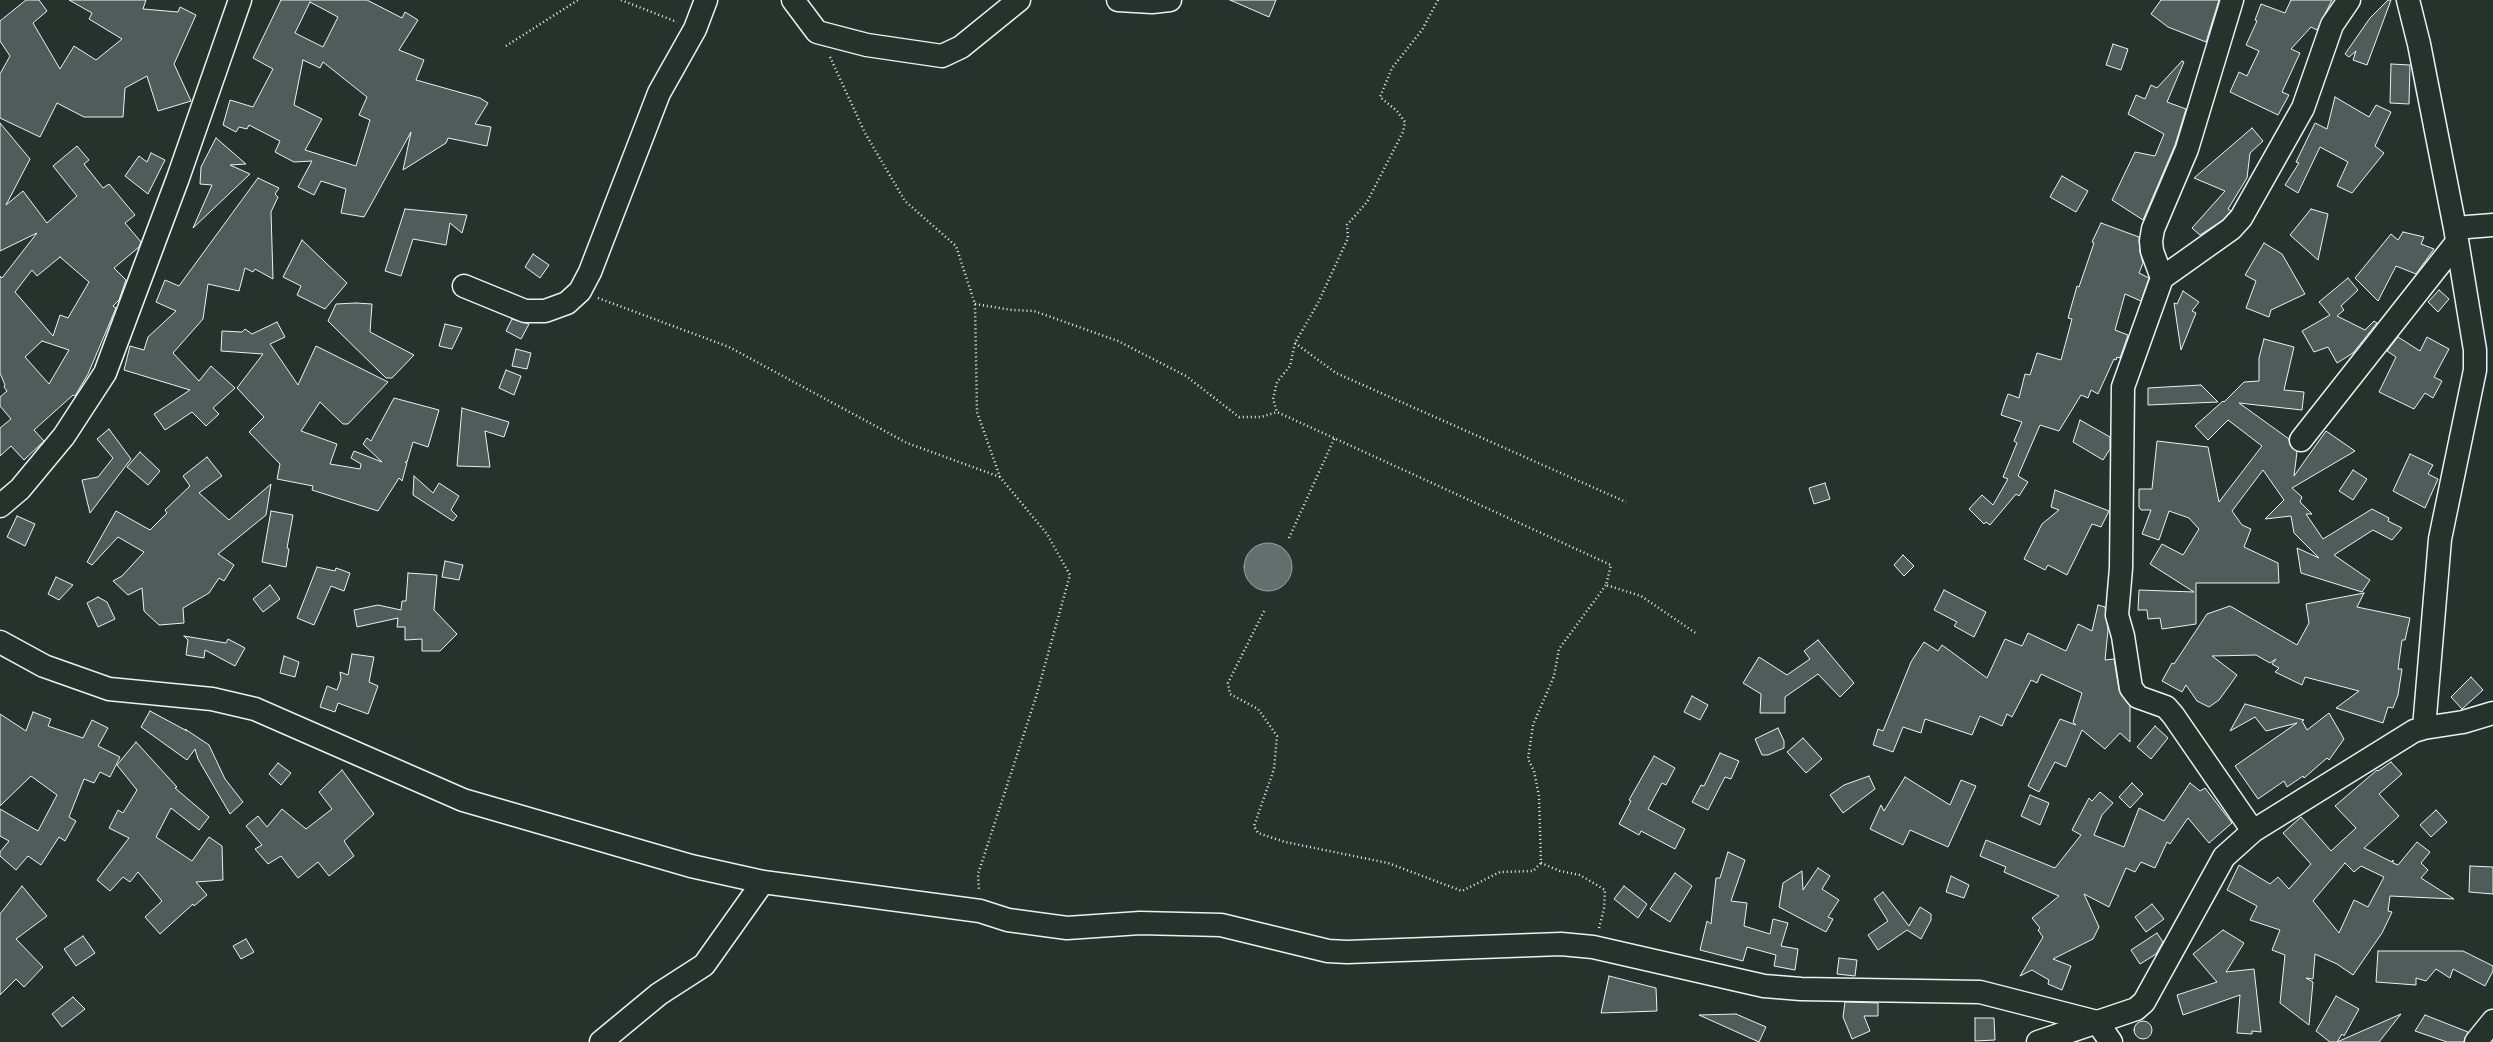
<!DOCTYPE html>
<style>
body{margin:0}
canvas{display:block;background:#26332d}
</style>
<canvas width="2493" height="1042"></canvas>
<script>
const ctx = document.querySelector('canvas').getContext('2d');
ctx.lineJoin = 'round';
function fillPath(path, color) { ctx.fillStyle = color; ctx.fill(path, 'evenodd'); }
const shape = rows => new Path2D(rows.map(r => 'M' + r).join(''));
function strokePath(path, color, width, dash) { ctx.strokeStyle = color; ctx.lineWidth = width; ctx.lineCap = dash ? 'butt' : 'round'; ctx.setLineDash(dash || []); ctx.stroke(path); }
const water = shape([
 '1244 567a24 24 0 1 1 48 0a24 24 0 1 1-48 0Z'
]);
fillPath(water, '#636f6d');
strokePath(water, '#98a3a5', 1);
const building = shape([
 [26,0,39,0,47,11,33,23,60,69,74,46,96,60,122,39,89,19,92,13,69,0,146,0,143,9,178,12,180,7,196,15,174,64,191,101,158,111,147,76,125,88,123,117,84,117,57,103,40,137,0,118,0,74,10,56,0,41,0,21,26,0],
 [281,0,367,0,402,18,405,12,418,20,399,50,424,60,416,80,480,98,488,103,475,124,491,127,487,146,448,138,446,143,403,170,411,132,364,217,341,213,346,189,321,181,314,195,298,187,312,161,294,162,275,152,280,141,249,125,247,129,239,127,236,132,223,125,230,100,253,107,273,69,253,58,281,0],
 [310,2,338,17,323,47,295,33,310,2],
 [303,60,320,68,323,62,367,97,359,115,370,120,356,166,305,150,322,119,294,105,303,60],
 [1230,0,1276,0,1269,17,1230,0],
 [2161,0,2219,0,2206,42,2168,27,2151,14,2161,0],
 [2291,0,2332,0,2317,30,2311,27,2291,49,2300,53,2282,92,2289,95,2278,115,2230,92,2239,72,2247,76,2259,51,2246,45,2257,21,2255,20,2261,4,2285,13,2291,0],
 [2388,0,2391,0,2367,65,2353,60,2356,51,2349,57,2345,54,2370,18,2388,0],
 [2113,44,2128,49,2121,70,2106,65,2113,44],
 [2182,61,2184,62,2167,102,2186,109,2175,145,2143,220,2112,200,2135,152,2155,156,2164,134,2128,114,2136,95,2145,99,2151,85,2157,88,2182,61],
 [2391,64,2410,65,2409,104,2390,103,2391,64],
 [2335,97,2369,117,2376,105,2391,112,2375,146,2384,153,2352,193,2337,186,2348,162,2320,147,2298,193,2285,185,2299,163,2296,162,2315,123,2327,129,2335,97],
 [0,123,30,159,6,205,23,191,47,223,77,196,53,166,77,146,89,160,84,164,103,188,109,184,135,215,125,223,141,242,139,247,114,268,126,280,119,300,113,306,116,308,88,374,75,396,73,395,34,430,44,441,24,460,11,446,0,456,0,428,11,419,0,406,0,397,7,391,4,387,5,385,0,373,0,276,2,278,37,233,0,251,0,123],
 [60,257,89,282,68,318,60,315,53,336,15,292,32,270,37,276,60,257],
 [42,341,69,350,49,384,25,357,42,341],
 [2252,128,2263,141,2250,153,2247,178,2228,209,2231,211,2223,220,2200,235,2192,228,2225,191,2194,178,2252,128],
 [216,138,246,164,230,165,250,174,193,228,212,185,200,184,201,167,216,138],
 [151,153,165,160,148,194,125,176,139,156,147,162,151,153],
 [2062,176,2088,191,2076,212,2050,197,2062,176],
 [258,178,279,188,275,194,278,197,271,212,273,279,255,269,253,272,245,268,239,291,208,284,203,319,173,353,199,381,211,366,235,388,213,408,219,414,206,426,192,412,165,430,154,414,190,390,124,370,130,346,144,350,148,337,176,311,156,302,165,280,179,286,258,178],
 [405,209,467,215,462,233,450,223,446,245,413,239,401,276,385,271,405,209],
 [2311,209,2328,214,2318,260,2290,235,2311,209],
 [2101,223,2139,237,2140,252,2143,263,2139,273,2149,278,2141,301,2125,294,2115,330,2128,335,2120,358,2117,357,2116,360,2114,359,2098,394,2091,390,2088,398,2081,395,2059,431,2040,425,2018,476,2028,482,2019,496,2016,494,1990,525,1986,522,1984,524,1969,509,1982,495,1993,505,2008,479,2003,477,2017,443,2014,441,2022,422,2001,415,2005,402,2008,394,2019,398,2025,374,2030,375,2037,353,2061,360,2072,319,2068,318,2077,286,2079,287,2094,243,2092,242,2101,223],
 [2403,232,2424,237,2421,244,2434,249,2416,274,2396,266,2378,301,2355,278,2391,234,2398,240,2403,232],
 [302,240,347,283,325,309,297,295,301,286,283,277,302,240],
 [2264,243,2282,254,2305,294,2271,310,2269,317,2246,308,2256,281,2245,275,2264,243],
 [533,254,549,265,540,278,525,267,533,254],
 [2348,278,2358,290,2341,306,2344,310,2337,316,2365,330,2374,321,2377,323,2353,353,2337,363,2328,347,2314,352,2302,331,2330,315,2319,302,2348,278],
 [2439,290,2449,299,2438,312,2428,302,2439,290],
 [2183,291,2199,302,2192,311,2196,313,2181,350,2174,303,2177,304,2183,291],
 [356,303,372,304,370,332,414,355,392,378,386,378,328,321,336,304,356,303],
 [512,319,529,324,521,339,506,331,512,319],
 [277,322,285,337,270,344,298,385,316,346,388,382,348,424,343,424,320,402,301,431,337,444,330,464,360,469,361,464,351,458,354,451,382,462,363,444,367,438,371,441,394,398,439,410,428,447,413,442,407,462,405,462,407,463,402,481,399,478,378,511,312,490,313,486,277,479,280,464,249,432,264,417,237,388,263,354,221,351,222,331,242,332,245,329,252,334,277,322],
 [445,324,462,328,452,349,439,346,445,324],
 [2398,337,2420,351,2427,337,2449,349,2434,377,2442,381,2433,398,2425,393,2414,409,2379,392,2396,357,2387,351,2398,337],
 [2264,339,2294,347,2284,390,2304,392,2302,410,2239,403,2289,439,2290,445,2297,452,2294,476,2326,431,2355,451,2292,488,2302,497,2300,502,2312,514,2306,514,2323,539,2372,509,2389,518,2388,521,2402,528,2392,540,2373,530,2334,555,2370,580,2362,592,2301,573,2297,548,2319,558,2294,533,2291,516,2265,519,2284,500,2263,470,2232,511,2242,525,2251,529,2244,547,2278,563,2279,583,2196,583,2196,624,2162,629,2160,618,2148,619,2147,610,2138,610,2139,590,2194,592,2150,564,2162,544,2183,555,2199,529,2189,518,2169,511,2159,540,2142,534,2151,510,2141,510,2139,507,2139,489,2152,489,2157,441,2208,447,2219,502,2262,446,2228,420,2208,440,2195,426,2223,401,2224,402,2244,382,2259,381,2259,358,2264,339],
 [516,349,531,353,527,369,512,366,516,349],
 [506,370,521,376,514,395,499,388,506,370],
 [2201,385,2218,402,2148,405,2148,388,2201,385],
 [462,408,509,422,504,437,485,431,490,467,457,466,462,408],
 [2080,420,2110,437,2110,449,2103,460,2073,442,2080,420],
 [109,429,131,459,90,513,82,480,98,477,113,458,97,439,109,429],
 [140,452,160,471,148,485,127,467,140,452],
 [2410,454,2433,465,2428,474,2438,479,2425,508,2393,491,2410,454],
 [207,457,222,476,199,493,229,520,271,484,266,515,218,554,234,565,224,581,219,578,209,593,183,608,184,623,159,625,144,611,142,588,128,595,113,581,122,576,144,552,118,537,92,565,87,562,116,511,150,530,167,513,165,510,190,486,183,476,207,457],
 [2353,470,2367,479,2353,500,2339,491,2353,470],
 [414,476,433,493,439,483,459,496,451,510,457,516,453,521,413,495,414,476],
 [1825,483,1830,499,1814,504,1809,488,1825,483],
 [2055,490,2109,511,2101,527,2092,524,2067,575,2048,565,2045,570,2024,559,2042,524,2059,510,2051,507,2055,490],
 [271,511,293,515,287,548,289,549,286,567,262,562,271,511],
 [17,516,35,524,25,546,7,537,17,516],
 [1903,555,1914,566,1904,576,1894,565,1903,555],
 [445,561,463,565,459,580,442,577,445,561],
 [317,567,335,571,336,568,350,573,344,591,331,586,314,625,297,618,317,567],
 [408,573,437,575,434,610,457,634,440,651,422,651,422,639,405,640,405,627,397,627,398,618,357,627,354,610,378,605,401,610,402,601,406,601,408,573],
 [56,577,73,585,59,600,48,594,56,577],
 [270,585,280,599,263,612,253,599,270,585],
 [1944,590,1986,612,1974,637,1954,626,1957,622,1934,610,1944,590],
 [2364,593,2357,607,2410,618,2405,640,2402,640,2398,669,2402,669,2398,695,2393,708,2388,707,2383,723,2336,708,2359,691,2305,677,2302,685,2275,672,2279,668,2272,664,2276,659,2270,663,2256,655,2212,656,2237,675,2219,700,2209,707,2197,701,2186,685,2182,692,2162,681,2172,663,2174,664,2207,614,2230,606,2297,645,2309,623,2306,604,2364,593],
 [98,597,107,602,115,619,98,627,87,603,98,597],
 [2098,605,2105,607,2108,630,2105,660,2114,659,2119,690,2130,706,2130,742,2120,733,2105,749,2082,730,2066,767,2055,762,2039,792,2028,786,2060,719,2076,725,2073,722,2082,693,2041,674,2037,683,2031,680,2012,717,2007,714,2002,726,1980,716,1972,735,1925,719,1921,733,1903,727,1893,752,1873,745,1878,729,1883,731,1911,662,1924,642,1938,651,1942,645,1987,678,2005,639,2022,646,2028,633,2066,651,2078,624,2092,631,2098,605],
 [184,636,226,643,228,639,245,648,235,666,205,650,204,658,186,655,188,640,184,636],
 [1818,640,1854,683,1840,697,1818,674,1785,697,1785,713,1760,713,1761,694,1743,683,1759,657,1787,675,1810,659,1804,651,1818,640],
 [352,654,374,657,369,682,378,686,368,714,338,703,335,712,320,707,327,686,337,690,341,679,340,672,348,675,352,654],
 [284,656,299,662,295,677,280,673,284,656],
 [2471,677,2483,690,2462,709,2451,697,2471,677],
 [1692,696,1708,705,1700,720,1684,712,1692,696],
 [2245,704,2304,720,2302,721,2307,730,2329,713,2344,739,2329,760,2327,758,2304,778,2303,776,2287,787,2284,781,2258,799,2235,766,2297,723,2266,731,2255,717,2230,731,2245,704],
 [150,711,187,731,185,729,209,745,225,779,243,802,230,814,198,759,195,749,187,760,141,727,150,711],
 [33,712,51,719,48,726,83,738,92,720,108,728,98,746,120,757,110,777,100,772,94,783,84,779,69,817,76,821,65,841,59,837,41,865,28,856,16,870,0,856,0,852,9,841,0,836,0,809,38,831,57,795,31,776,0,806,0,714,26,731,33,712],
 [2155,726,2168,738,2151,759,2137,747,2155,726],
 [1778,728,1784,741,1784,748,1768,755,1762,755,1755,739,1778,728],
 [1803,738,1822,759,1806,773,1787,752,1803,738],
 [136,742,177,787,175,788,209,817,199,830,171,808,156,837,192,861,209,837,222,846,223,880,196,882,207,895,194,906,193,904,160,934,145,917,162,901,138,872,130,882,123,877,110,891,97,880,129,838,109,828,118,810,123,813,137,790,117,765,136,742],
 [1720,753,1739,761,1731,779,1725,777,1708,810,1692,802,1701,785,1704,786,1720,753],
 [1654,756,1675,768,1666,785,1662,783,1648,809,1685,829,1675,849,1641,831,1639,835,1619,824,1631,801,1629,800,1654,756],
 [2391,762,2402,774,2379,794,2399,816,2364,848,2392,862,2393,860,2393,863,2398,865,2417,842,2430,852,2421,863,2428,870,2421,878,2454,899,2390,896,2388,911,2392,912,2382,933,2353,975,2337,964,2315,954,2313,979,2306,978,2313,982,2309,1025,2280,1003,2285,955,2272,950,2280,930,2250,920,2257,906,2227,890,2239,865,2270,884,2278,877,2289,889,2311,864,2283,833,2301,817,2331,851,2356,828,2335,806,2377,770,2378,771,2391,762],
 [2345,863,2354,872,2361,866,2384,877,2368,907,2354,900,2339,933,2313,901,2345,863],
 [278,763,291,773,281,785,269,774,278,763],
 [342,770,374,814,344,841,354,856,329,876,318,862,298,878,281,856,268,864,255,849,262,845,246,826,258,816,267,827,282,809,306,829,332,809,319,792,342,770],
 [1869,776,1875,789,1843,813,1830,795,1844,785,1869,776],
 [1905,777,1950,805,1961,780,1976,786,1948,847,1910,830,1903,845,1870,829,1881,805,1884,811,1905,777],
 [2132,783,2143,794,2130,808,2119,797,2132,783],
 [2190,783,2200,791,2205,788,2232,823,2209,843,2188,818,2170,844,2167,842,2155,868,2141,862,2135,872,2126,868,2109,907,2084,894,2099,927,2093,939,2053,959,2071,966,2062,990,2048,984,2049,980,2032,970,2020,976,2043,937,2038,930,2040,928,2032,918,2059,896,2004,872,2006,867,1980,856,1986,840,2055,868,2081,835,2072,830,2089,798,2092,801,2100,792,2113,803,2102,815,2094,835,2124,847,2139,808,2164,821,2190,783],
 [2030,795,2049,803,2040,825,2021,816,2030,795],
 [2436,810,2447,822,2431,837,2420,825,2436,810],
 [1728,852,1745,860,1731,901,1747,903,1744,926,1770,934,1773,919,1788,923,1781,946,1798,949,1795,970,1774,966,1776,955,1747,947,1743,961,1700,950,1707,921,1711,924,1716,878,1720,878,1728,852],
 [2470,866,2493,867,2493,894,2469,892,2470,866],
 [1818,868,1830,876,1822,889,1839,900,1828,917,1833,919,1826,932,1779,907,1783,883,1802,871,1803,890,1818,868],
 [1675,873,1692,886,1670,922,1650,909,1675,873],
 [1951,876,1969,885,1964,898,1946,892,1951,876],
 [22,886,47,916,16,939,43,967,24,987,16,979,0,995,0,914,22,886],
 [1624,886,1647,904,1638,918,1614,899,1624,886],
 [1883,892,1909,926,1920,907,1931,914,1931,920,1921,939,1907,930,1878,950,1868,935,1888,921,1874,899,1883,892],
 [2152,904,2164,919,2146,932,2135,917,2152,904],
 [2223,930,2244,943,2226,972,2254,969,2261,1032,2252,1031,2252,1034,2237,1033,2240,995,2183,1015,2177,995,2217,982,2193,954,2223,930],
 [2157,933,2163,942,2156,954,2140,964,2131,950,2157,933],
 [83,936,95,953,76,966,64,949,83,936],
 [246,939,254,952,241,959,233,946,246,939],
 [2378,951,2463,951,2493,966,2493,971,2485,986,2453,969,2450,978,2436,969,2426,981,2416,978,2416,985,2376,982,2378,951],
 [1839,958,1857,960,1855,976,1837,974,1839,958],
 [1609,976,1656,988,1657,1011,1601,1013,1609,976],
 [2336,996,2359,1009,2344,1036,2342,1034,2337,1042,2401,1014,2379,1042,2330,1042,2316,1031,2336,996],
 [73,997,85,1009,62,1027,52,1014,73,997],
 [1845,1002,1878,1003,1878,1016,1864,1016,1870,1031,1852,1039,1843,1017,1845,1002],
 [1736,1014,1766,1027,1759,1042,1699,1015,1736,1014],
 [2425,1015,2468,1032,2464,1042,2447,1042,2415,1031,2425,1015],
 [1975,1018,1994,1018,1995,1040,1975,1041,1975,1018],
 '2134 1030a9 9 0 1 1 18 0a9 9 0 1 1-18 0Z'
]);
fillPath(building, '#505c59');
strokePath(building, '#e8f1f8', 1);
const minor = shape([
 [793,0,817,32,867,45,942,56,961,47,1019,0],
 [1118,0,1152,2,1170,0],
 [2232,0,2187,149,2153,229,2151,241,2152,251,2162,278,2123,387,2121,568,2117,615,2123,636,2131,688,2138,697,2166,707,2173,715,2253,831],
 [2455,228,2493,225],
 [2162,278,2231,229,2241,218,2303,108,2332,25,2349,0],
 [464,286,525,311,545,311,567,303,580,291,590,272,659,93,695,29,706,0],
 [2301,440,2457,242],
 [0,506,20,489,64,436,105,373,178,178,240,0],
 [0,642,44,666,109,689,212,699,255,709,463,800,691,866,763,882,980,911,1008,920,1067,928,1140,923,1221,925,1328,951,1347,952,1561,944,1593,947,1764,986,1801,989,1980,992,2097,1022,2111,1042],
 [2424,728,2463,722,2493,713],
 [601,1042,659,994,704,965,763,882],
 [2038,1042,2136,1009,2144,1002,2224,857,2253,831,2414,731,2424,728,2440,539,2475,370,2475,350,2455,228,2419,44,2408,0],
 [2476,1042,2493,1021]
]);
strokePath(minor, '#e8f1f8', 25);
strokePath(shape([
 [621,0,677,22],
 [1438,0,1422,30,1392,68,1380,97,1397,111,1405,122,1403,132,1367,202,1347,225,1348,238,1318,303,1295,343,1290,366,1277,382,1273,399,1277,412,1611,565,1606,585,1641,596,1697,634],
 [506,46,578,0],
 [830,57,865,133,905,201,956,246,975,304,977,412,1000,477,1047,534,1070,575,1036,697,978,874,979,891],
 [598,298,729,347,907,443,1000,477],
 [975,304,1012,310,1034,311,1118,341,1186,376,1239,417,1261,417,1277,412],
 [1295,343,1336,373,1626,502],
 [1289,538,1335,437],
 [1264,611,1228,683,1230,694,1258,709,1277,736,1274,769,1254,826,1258,833,1285,842,1388,863,1462,891,1500,872,1533,871,1541,863],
 [1599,928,1604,909,1605,890,1580,875,1560,871,1541,863,1539,796,1534,771,1528,759,1533,725,1554,676,1559,649,1606,585]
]), '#e8f1f8', 2.5, [1, 3]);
strokePath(minor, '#26332d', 22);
</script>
